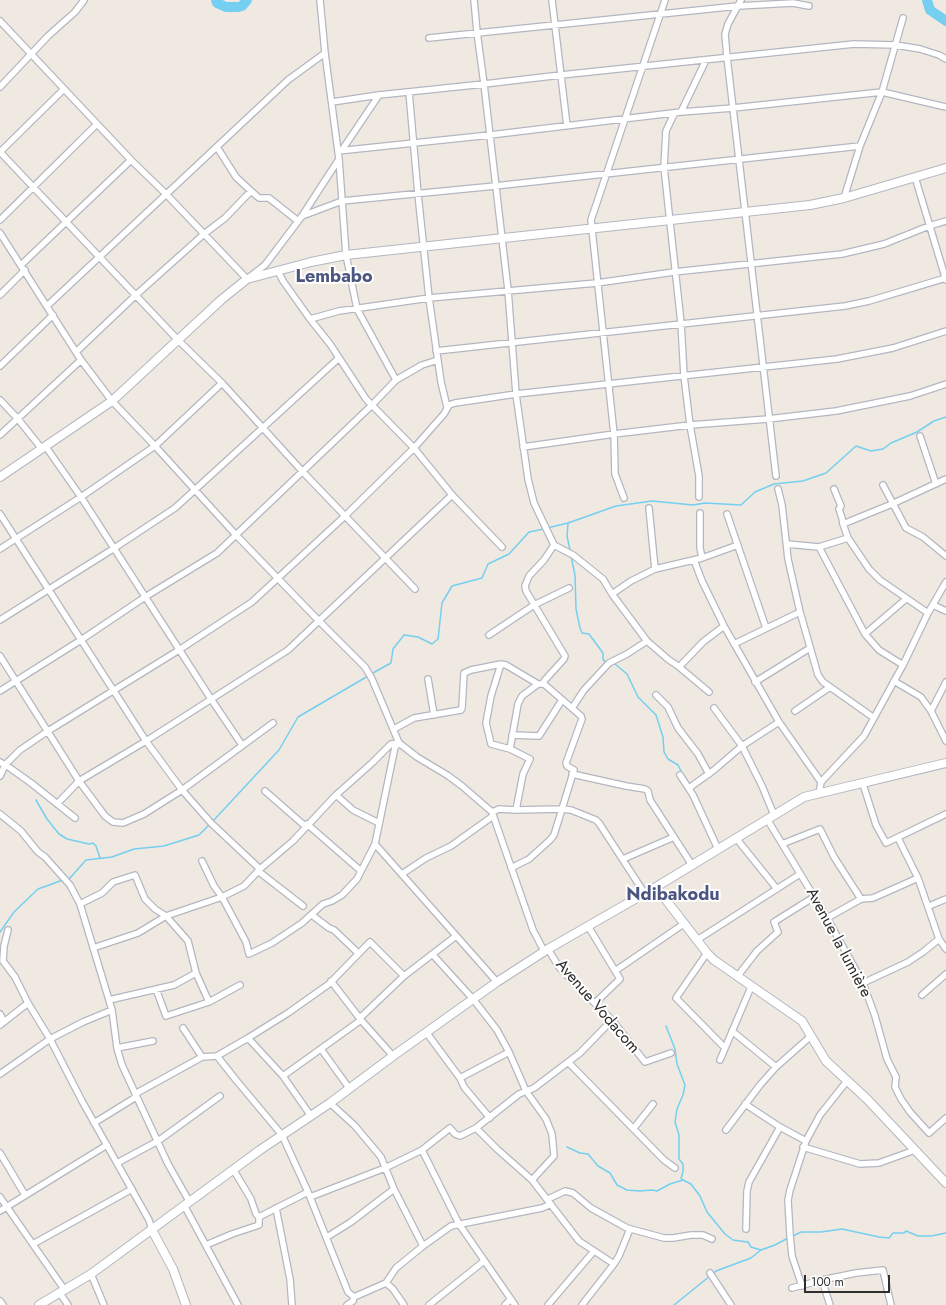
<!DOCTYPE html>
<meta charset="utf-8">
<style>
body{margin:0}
#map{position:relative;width:946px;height:1305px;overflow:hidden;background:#efe9e1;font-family:Jost,sans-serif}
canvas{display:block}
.scale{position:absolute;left:804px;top:1275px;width:86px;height:18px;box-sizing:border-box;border:2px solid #2e2e2e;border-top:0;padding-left:5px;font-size:12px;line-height:14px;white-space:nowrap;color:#2e2e2e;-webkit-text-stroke:3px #fff;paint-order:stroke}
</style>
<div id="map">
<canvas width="946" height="1305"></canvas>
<div class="scale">100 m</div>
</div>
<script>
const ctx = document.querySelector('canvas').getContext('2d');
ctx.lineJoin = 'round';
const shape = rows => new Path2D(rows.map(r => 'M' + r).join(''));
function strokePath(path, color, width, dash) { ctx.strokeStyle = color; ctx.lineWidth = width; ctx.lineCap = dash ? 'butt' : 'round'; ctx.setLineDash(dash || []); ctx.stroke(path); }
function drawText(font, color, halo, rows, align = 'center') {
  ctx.font = font + ' Jost,sans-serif'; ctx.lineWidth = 4; ctx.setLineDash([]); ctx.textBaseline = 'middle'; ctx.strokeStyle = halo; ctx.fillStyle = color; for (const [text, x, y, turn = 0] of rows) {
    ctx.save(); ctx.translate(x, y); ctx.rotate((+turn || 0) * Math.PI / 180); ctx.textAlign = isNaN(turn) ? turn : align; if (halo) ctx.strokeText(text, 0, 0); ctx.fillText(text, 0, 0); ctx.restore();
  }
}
strokePath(shape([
 [568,523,567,536,570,550],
 [547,528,568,523,616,506,652,501,693,505,705,503,741,505,755,492,774,484,803,481,826,473,856,446,871,451,883,449,891,443,917,432,934,421,946,417],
 [571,556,575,575,576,609,580,628,582,633,589,634,603,653,603,659,605,662,606,662],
 [612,664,615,664,627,674,638,697,656,715,663,737,664,752,668,759,678,765,684,777],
 [371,674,391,663,393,649,404,635,418,637,432,644,438,639,442,603,452,586,482,578,488,564,509,554,529,532,544,529],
 [36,800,47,819,59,834,67,839,89,844,93,843,96,846,100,858],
 [213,821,279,750,298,717,368,676],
 [67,879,70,878,86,860,112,857,134,849,164,846,199,835,210,824],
 [0,932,14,912,38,889,63,880],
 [666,1026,675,1049,677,1064,685,1085,683,1095,677,1109,675,1122,679,1135,679,1159,683,1164,683,1172,681,1178,683,1180],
 [567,1147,580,1153,588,1154,598,1166,610,1173,617,1185,627,1190,640,1191,652,1190,657,1191,670,1184,683,1180,691,1184,700,1196,707,1212,725,1234,733,1240,748,1242,751,1247,761,1250],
 [791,1237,801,1232,821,1232,842,1229,879,1237,889,1238,893,1233,904,1233,906,1231,918,1236,931,1236,946,1233],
 [713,1274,716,1271,751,1258,761,1250,775,1245,788,1238],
 [674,1305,710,1276]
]), '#75cff0', 1.5);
strokePath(shape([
 [216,0,217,3,226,7,238,7,242,6,247,0],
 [927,0,930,10,946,21]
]), '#75cff0', 10);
const street = shape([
 [320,0,325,53,339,159,346,255,357,309,396,380],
 [474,0,477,32,484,84,508,290,516,394,528,479,534,503,554,545,573,555,603,579,612,594,647,641,669,660,678,666,681,665,703,642,724,626],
 [552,0,567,126],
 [741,0,728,24,725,34,727,57,776,476],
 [0,21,131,160,166,194,247,279,265,265,302,216,339,159],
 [429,38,738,6,793,3,809,6],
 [0,87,48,36,75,12,84,0],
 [409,92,418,194,429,298,441,382,447,407],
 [332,102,379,95,484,84,561,75,854,44,896,45,920,49,939,55,946,59],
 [681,112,706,60],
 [674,114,666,131,664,167,681,323,684,376,690,425,699,476,699,497],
 [217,147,236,177,251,191,259,198,269,198,298,221],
 [342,150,379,95],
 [338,151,490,135,681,112,733,108,882,92,946,107],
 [0,152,178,340,222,383,302,471,415,589],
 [0,152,64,89],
 [915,177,946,280],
 [844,198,860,146,882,92,903,18],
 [302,216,342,201,495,186,860,146],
 [0,220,97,124],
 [0,233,81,360,112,401,155,446,236,535,319,621,365,667,372,679,399,743,417,757,447,775,462,786,492,812,533,930,544,951],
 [21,265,131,160],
 [278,271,283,281,310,319,330,344,366,399,414,448,453,496,502,547],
 [0,295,25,270],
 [47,306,288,80,325,53],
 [310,319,339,311,429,298,597,283,674,272,842,254,884,244,929,226,946,221],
 [77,351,136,295,204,234,225,218,251,191],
 [436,351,845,306,869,301,946,278],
 [0,366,53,315],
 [0,400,18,419,42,449],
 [0,435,81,360],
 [920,436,936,484],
 [46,447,81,497,211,699,242,745],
 [523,447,614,434,690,425,768,419,836,411,910,396,946,384],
 [883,485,906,528,923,537,946,556],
 [778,489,782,505,788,559,800,612,818,675,823,682,874,718],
 [834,489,841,506,839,509,842,518,843,524,848,538,869,569,880,580,928,613],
 [624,498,615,474,614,434,591,220,665,0],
 [649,508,655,569],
 [700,513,700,548,702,558],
 [0,514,146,741,182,790,211,823,260,869],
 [727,514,766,628],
 [843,524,892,504,946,479],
 [787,544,819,547,848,538],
 [819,547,865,634,879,650,903,665],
 [0,549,81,497,155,446,222,383],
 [694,560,702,581,724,626,779,722,821,782],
 [612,594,631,581,655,569,702,558,738,545],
 [933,605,946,611],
 [0,620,113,549,175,508,339,358],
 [865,634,906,599],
 [489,635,534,605,569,588],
 [734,644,800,612],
 [0,656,79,781,105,816,113,822,123,823,144,814,182,790,273,723],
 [501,664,491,696,486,723,491,744,510,749],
 [678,666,709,692],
 [428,679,434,715],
 [894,681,921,697,931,711,946,741],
 [755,682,810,648],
 [0,691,81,640,145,597,217,553,371,406,396,380,422,365,438,360],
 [656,695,668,707,678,728,698,754,709,774],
 [572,708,584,690,609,663,627,654,647,641],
 [714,708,742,746,762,786,774,815],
 [795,711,830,687],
 [931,711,946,682],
 [394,729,414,718,461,710,462,708,464,673,471,670,501,664,506,665,538,684,544,684],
 [512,735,539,736,562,700],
 [0,762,10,768,31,783,75,818],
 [572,774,626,786,645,789,648,791,650,800,692,865],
 [680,775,693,795,718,849],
 [0,776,5,765,20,750,48,731,179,650,252,602,346,515,414,448,444,414,449,405,455,403,516,394,837,359,893,348,946,331],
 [863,784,876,825,886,843,946,814],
 [689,788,714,770,742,746,779,722],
 [265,791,305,826],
 [819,794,821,782,864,736,903,665,928,613,946,582],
 [336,795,353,810,379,823],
 [57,804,79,781,146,741,288,650,452,495],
 [516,810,523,774,530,759,510,749,518,704,522,696,538,684],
 [492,812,499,809,516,810,561,809,571,810,596,820,599,823,645,894],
 [0,814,21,831,38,852,45,857,70,885,80,904,112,1010,117,1048,122,1065,168,1164,189,1201],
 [767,819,827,918,863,983,875,1016,887,1059,896,1077,895,1087,901,1099,910,1112,929,1133,946,1118],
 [307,824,361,871],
 [736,838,777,889],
 [898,838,918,878,939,939,946,949],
 [375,844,497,982],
 [782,844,820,829,834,857,861,899],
 [623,859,674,837],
 [202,861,214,886,222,897,246,942,249,954,272,943,302,923,323,904,332,901,342,895,357,879,375,844,395,747,399,743],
 [511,868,529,859,550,840,554,835,574,770,567,766,566,763,582,719,581,716,544,684,544,681,564,659,565,656,526,591,525,586,529,576,544,560,554,545],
 [258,871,303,906],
 [402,874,426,858,451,846,493,816],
 [80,904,102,893,113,882,135,875,145,899,155,909,166,916,188,941,196,973,209,1002],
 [929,906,946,899],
 [312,915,329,928,334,930,358,953],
 [827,918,861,899,873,898,918,878],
 [588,926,620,979,595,1003],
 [8,930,4,946,3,961,15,977,28,1003,50,1039,82,1101,149,1220,152,1230],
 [697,940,800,874],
 [93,948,138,933,166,916,222,897,244,886,260,869,293,841,336,795,372,763,391,744,399,743],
 [548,949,559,967,577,986,612,1020,645,1062,671,1053],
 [707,953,676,998,725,1048],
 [433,955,473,999,497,1030,509,1052,526,1091,546,1119,552,1134,554,1156,532,1180],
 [615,971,685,923],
 [737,977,757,951,778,932,774,922,814,897],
 [331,981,361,1020,393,1056],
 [863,983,908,962,923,952,939,939],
 [156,989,166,1016,209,1002,240,985],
 [922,995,946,974],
 [109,1000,174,985,196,973],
 [0,1014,4,1022],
 [360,1018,404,976,456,936],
 [0,1025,28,1003],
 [183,1028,202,1057],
 [732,1031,776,1067],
 [426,1032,460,1078,464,1087,490,1118],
 [248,1038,283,1076,311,1116],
 [117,1048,153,1041],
 [321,1049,349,1088],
 [217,1056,236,1080,282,1135,308,1192,348,1292,354,1297,386,1283,393,1289,404,1305],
 [720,1060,751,987],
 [568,1062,664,1160,675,1168],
 [0,1074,50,1039,83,1022,112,1010],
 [283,1076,361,1020],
 [460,1078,509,1052],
 [135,1094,202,1057,217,1056,248,1038,288,1013,329,984,370,942,404,976],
 [330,1103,355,1126,381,1157,394,1189,423,1246],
 [745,1104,780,1127,806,1141],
 [94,1123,136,1097],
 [476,1128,497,1149,532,1180,579,1241,614,1264],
 [634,1128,653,1104],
 [726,1130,760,1085,776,1067,811,1036],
 [803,1147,860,1164,879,1163,915,1150],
 [422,1150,459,1224,515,1305],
 [0,1153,25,1195],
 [117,1163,158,1141,220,1096],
 [233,1169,251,1199,256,1214,259,1217],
 [0,1197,64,1289],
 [310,1197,385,1168,422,1150,450,1128,455,1134,460,1136,476,1128,519,1094,534,1088,580,1053,612,1020],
 [548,1199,565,1191,573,1193,591,1208,627,1228,664,1238,673,1238,691,1235,703,1235,712,1239],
 [184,1205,238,1305],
 [276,1208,290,1279,292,1305],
 [0,1211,107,1145],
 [746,1229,747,1191,749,1182,780,1127],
 [327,1237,351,1222,394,1189],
 [33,1244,132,1189],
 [206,1245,232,1234,259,1225,259,1217,308,1192],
 [710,1273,731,1305],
 [91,1274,104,1305],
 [822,1280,830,1305],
 [386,1283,396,1268,423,1246,451,1226,542,1208,551,1204],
 [802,1286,792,1256,790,1235,788,1200,790,1190,806,1141,820,1115,847,1081],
 [792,1288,822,1280,856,1273,883,1270,891,1305],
 [59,1292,68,1305],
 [0,1301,3,1305],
 [347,1305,353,1301,354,1297],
 [429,1305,484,1261],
 [505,1305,511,1299],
 [548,1305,594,1251],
 [582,1305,614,1264,619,1256,630,1229]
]);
const secondary = shape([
 [0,477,112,401,221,300,247,279,311,262,346,255,810,205,844,198,946,168],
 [656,887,707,953,714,960,802,1021,826,1061,867,1099,946,1183],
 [152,1230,173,1269,186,1305],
 [39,1305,91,1274,260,1150,330,1103,393,1056,497,982,548,949,656,887,804,797,946,763]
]);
strokePath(street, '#b4b7c1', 8);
strokePath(secondary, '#b4b7c1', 10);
strokePath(street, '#fff', 5.5);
strokePath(secondary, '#fff', 8);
drawText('16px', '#2e2e2e', '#fff', [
 ["Avenue la lumière",838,943,62],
 ["Avenue Vodacom",597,1007,49]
]);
drawText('bold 18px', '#4d5680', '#fff', [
 ["Lembabo",334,278],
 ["Ndibakodu",673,896]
]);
</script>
